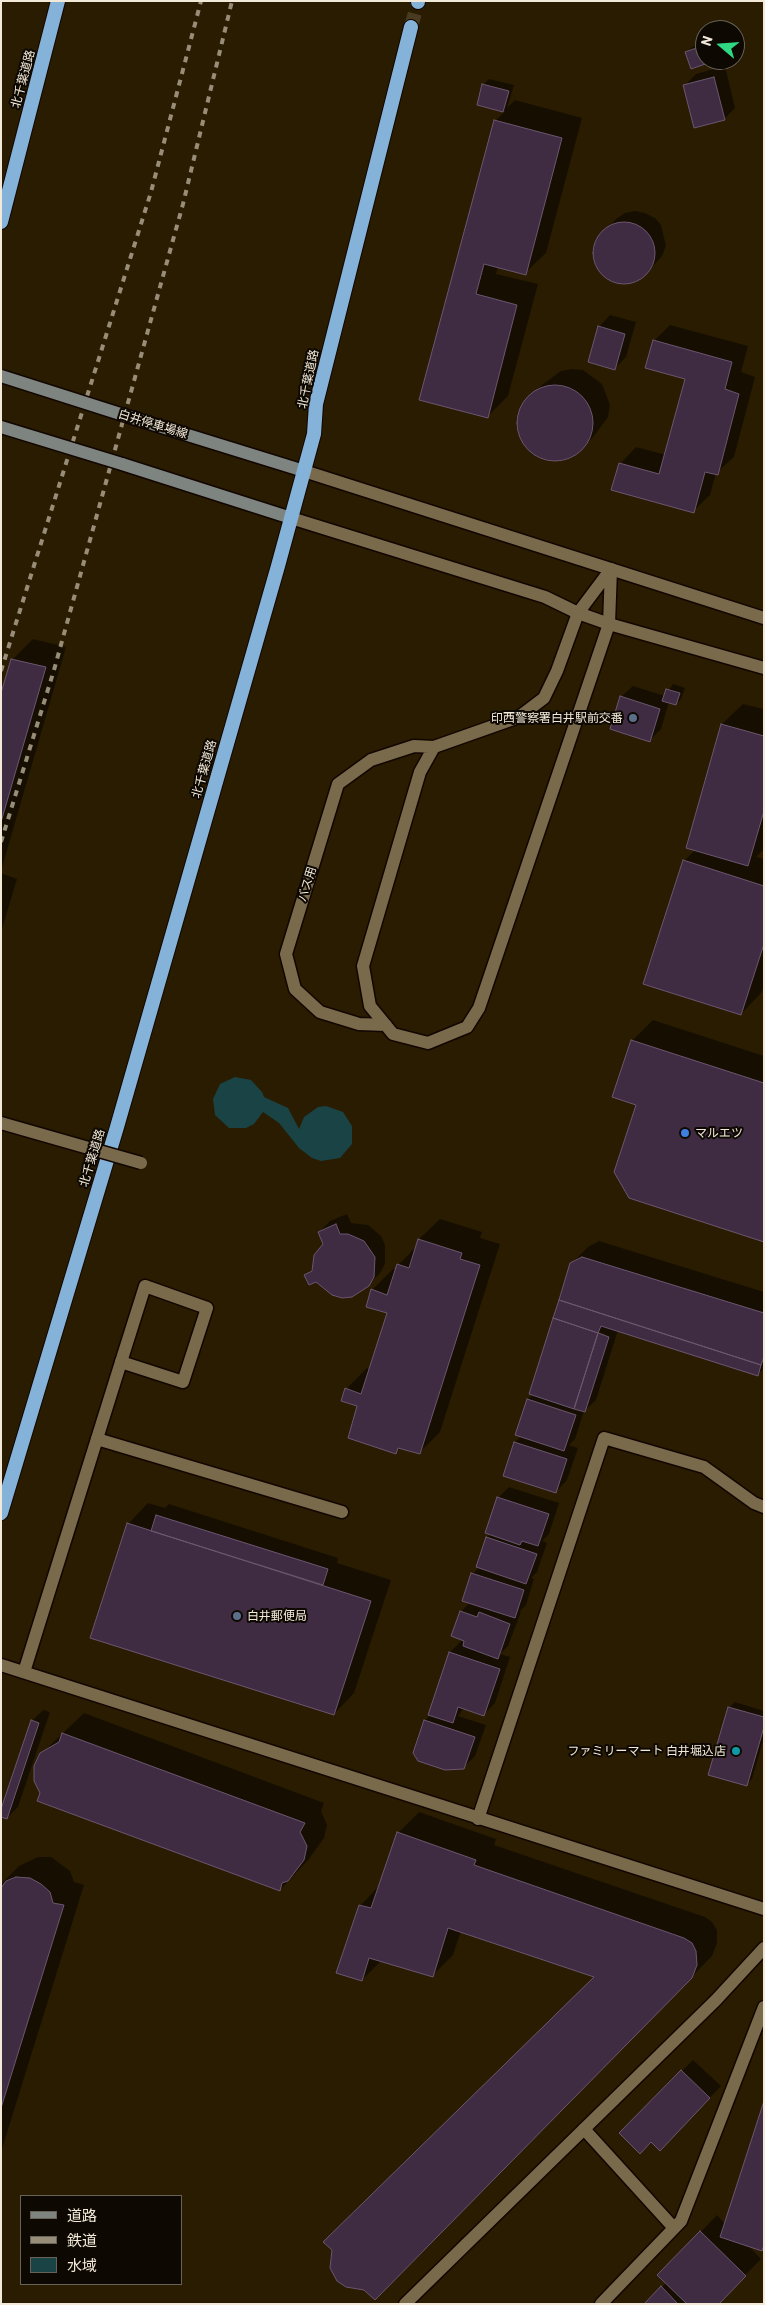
<!DOCTYPE html>
<meta charset="utf-8">
<style>
body{margin:0}
#map{position:relative;width:765px;height:2305px;overflow:hidden;background:#2a1c01;font-family:Barlow,"Noto Sans JP",sans-serif}
canvas{display:block}
.frame{position:absolute;inset:0;border:2px solid #f2e9d9;pointer-events:none}
.legend{position:absolute;left:20px;top:2195px;width:162px;height:90px;box-sizing:border-box;background:#0d0801;border:1px solid #696257;margin:0;padding:6px 9px;list-style:none;font-size:15px;color:#f2e9d9}
.legend li{display:flex;align-items:center;gap:10px;height:25px}
.legend b{width:25px;border:1px solid #696257}
.north{position:absolute;left:695px;top:20px;width:50px;height:50px;box-sizing:border-box;background:#0d0801;border:1px solid #696257;border-radius:50%;rotate:288deg;font-size:14px;font-weight:700;line-height:20px;text-align:center;color:#f2e9d9}
.north::after{content:'';display:block;margin:auto;width:18px;height:22px;background:#30d883;clip-path:polygon(50% 0,100% 100%,50% 72%,0 100%)}
</style>
<div id="map">
<canvas width="765" height="2305"></canvas>
<div class="frame"></div>
<ul class="legend">
<li><b style="height:6px;background:#7e8580"></b>道路</li>
<li><b style="height:6px;background:#988d78"></b>鉄道</li>
<li><b style="height:14px;background:#194345"></b>水域</li>
</ul>
<div class="north">N</div>
</div>
<script>
const ctx = document.querySelector('canvas').getContext('2d');
ctx.lineJoin = 'round';
function fillPath(path, color) { ctx.fillStyle = color; ctx.fill(path, 'evenodd'); }
const shape = rows => new Path2D(rows.map(r => 'M' + r).join(''));
function strokePath(path, color, width, dash) { ctx.strokeStyle = color; ctx.lineWidth = width; ctx.lineCap = dash ? 'butt' : 'round'; ctx.setLineDash(dash || []); ctx.stroke(path); }
function drawText(font, color, halo, rows, align = 'center') {
  ctx.font = font + ' Barlow,"Noto Sans JP",sans-serif'; ctx.lineWidth = 4; ctx.setLineDash([]); ctx.textBaseline = 'middle'; ctx.strokeStyle = halo; ctx.fillStyle = color; for (const [text, x, y, turn = 0] of rows) {
    ctx.save(); ctx.translate(x, y); ctx.rotate((+turn || 0) * Math.PI / 180); ctx.textAlign = isNaN(turn) ? turn : align; if (halo) ctx.strokeText(text, 0, 0); ctx.fillText(text, 0, 0); ctx.restore();
  }
}
fillPath(shape([
 [235,1077,251,1080,262,1092,264,1097,288,1108,299,1129,304,1117,318,1107,326,1106,343,1112,352,1126,352,1144,340,1158,321,1161,312,1158,299,1148,279,1123,263,1112,254,1124,246,1128,229,1128,215,1115,213,1099,220,1084]
]), '#194345');
fillPath(shape([
 [705,43,705,60,713,60,692,68,687,53,692,47],
 [725,66,735,108,724,119,685,85,696,74],
 [489,79,514,85,507,108,515,100,582,118,546,253,525,273,498,266,496,274,538,284,508,396,487,417,421,399,495,121,505,111,478,104,484,84],
 [635,211,645,213,655,218,661,225,666,246,662,256,644,276,625,283,614,282,605,277,598,269,594,259,594,249,604,231,616,219,625,213],
 [610,315,636,322,626,357,615,368,599,327],
 [670,325,748,346,741,372,755,377,734,457,716,473,710,495,693,511,620,464,636,447,666,455,687,378,654,341],
 [572,369,583,370,602,384,610,405,608,417,594,436,577,453,556,460,534,453,526,445,520,435,519,424,525,402,542,385,561,371],
 [33,639,66,647,1,871,1,697,12,660],
 [673,684,685,688,681,699,676,704,669,702,661,729,649,741,621,697,633,686,665,696],
 [743,704,764,709,764,849,756,857,764,859,764,986,761,993,741,1014,684,861,695,850,687,847,722,724],
 [1,873,17,879,1,932],
 [653,1020,764,1056,764,1240,637,1104,632,1041],
 [347,1214,351,1223,368,1225,381,1236,385,1245,385,1264,380,1273,368,1285,316,1281,306,1275,314,1267,324,1244,319,1232,330,1221],
 [440,1219,482,1232,480,1238,500,1244,440,1432,419,1453,401,1447,396,1452,346,1389,367,1368,370,1369,388,1312,372,1290,393,1269,396,1270,398,1265,417,1246,419,1239],
 [599,1241,764,1292,764,1368,757,1375,618,1330,596,1400,584,1411,575,1439,569,1445,578,1448,567,1480,556,1492,515,1442,522,1436,517,1434,528,1399,533,1394,571,1264,588,1247],
 [558,1319,605,1334,604,1336],
 [509,1487,559,1503,549,1534,542,1541,547,1543,537,1572,531,1578,534,1579,526,1605,519,1612,521,1612,508,1646,500,1654,510,1657,495,1703,484,1714,464,1708,458,1716,486,1725,475,1756,464,1767,415,1753,425,1720,431,1715,450,1652,463,1639,461,1612,470,1602,473,1574,479,1567,477,1566,487,1537,491,1534,498,1498],
 [148,1503,165,1508,169,1504,338,1558,337,1563,391,1580,354,1693,334,1714,128,1524],
 [735,1702,764,1711,764,1737,752,1779,746,1785,729,1708],
 [43,1710,50,1712,18,1807,7,1818,32,1721],
 [84,1713,324,1803,321,1811,327,1825,324,1838,309,1859,280,1890,41,1793,41,1754],
 [419,1812,496,1839,494,1845,705,1917,712,1922,717,1930,717,1943,712,1956,375,2299,596,1977,461,1931,453,1955,432,1976,382,1960,362,1980,360,1906,380,1885,398,1833],
 [38,1857,51,1857,70,1871,74,1882,84,1885,1,2152,1,1884,19,1866],
 [693,2060,721,2086,660,2149,651,2141,621,2133],
 [764,2105,764,2247,762,2249,747,2244,761,2259,717,2304,646,2304,667,2282,659,2275,717,2215,725,2224]
]), '#0007');
const building = shape([
 [705,45,705,60,717,60,691,69,685,52,705,45],
 [714,77,725,120,694,128,683,85,714,77],
 [482,84,509,91,503,112,477,105,482,84],
 [494,120,562,138,526,275,484,264,476,294,517,305,488,418,419,400,494,120],
 '593 253a31 31 0 1 1 62 0a31 31 0 1 1-62 0Z',
 [598,326,625,334,615,370,588,362,598,326],
 [653,340,732,362,725,389,739,394,718,475,705,472,694,513,611,490,619,463,659,474,685,379,645,368,653,340],
 '517 423a38 38 0 1 1 76 0a38 38 0 1 1-76 0Z',
 [11,659,46,667,1,822,1,693,11,659],
 [666,689,680,693,676,705,662,701,666,689],
 [620,696,660,709,650,742,610,729,620,696],
 [721,724,764,736,764,811,748,866,686,848,721,724],
 [683,860,764,886,764,944,741,1015,643,984,683,860],
 [631,1040,764,1083,764,1242,629,1198,614,1172,636,1105,612,1097,631,1040],
 [336,1224,340,1234,348,1234,364,1241,375,1257,374,1277,369,1286,352,1297,342,1298,332,1295,316,1282,309,1285,304,1275,312,1271,314,1255,323,1244,318,1232,336,1224],
 [418,1239,462,1253,460,1259,480,1265,420,1454,398,1448,396,1454,348,1438,357,1406,341,1401,345,1388,361,1394,387,1313,366,1307,371,1289,387,1295,397,1264,409,1268,418,1239],
 [582,1257,764,1313,764,1357,761,1365,559,1300,570,1263,582,1257],
 [559,1300,761,1365,758,1376,601,1326,598,1333,553,1318,559,1300],
 [553,1318,598,1333,574,1409,529,1394,553,1318],
 [598,1333,609,1337,585,1412,574,1409,598,1333],
 [527,1399,576,1415,564,1451,515,1435,527,1399],
 [514,1442,567,1459,556,1493,503,1476,514,1442],
 [497,1497,549,1514,538,1546,522,1541,520,1545,485,1533,497,1497],
 [156,1515,328,1569,323,1585,151,1531,156,1515],
 [127,1523,371,1601,334,1715,90,1638,127,1523],
 [486,1537,537,1554,526,1584,476,1567,486,1537],
 [471,1573,524,1590,515,1618,462,1601,471,1573],
 [460,1611,477,1617,479,1612,510,1624,498,1659,463,1646,464,1641,451,1636,460,1611],
 [449,1652,500,1669,484,1716,458,1707,453,1723,428,1715,449,1652],
 [728,1707,764,1717,764,1727,747,1786,708,1775,728,1707],
 [31,1720,39,1723,7,1819,1,1817,1,1809,31,1720],
 [424,1720,475,1737,464,1769,445,1770,418,1761,413,1753,424,1720],
 [62,1733,305,1823,300,1832,307,1846,304,1860,288,1881,282,1883,280,1891,37,1801,40,1793,34,1781,34,1766,40,1753,59,1742,62,1733],
 [397,1832,476,1860,474,1865,684,1938,692,1943,696,1951,697,1965,692,1978,375,2300,364,2290,346,2287,337,2281,330,2268,332,2250,323,2242,594,1977,448,1928,433,1977,369,1958,362,1981,336,1973,359,1905,371,1908,397,1832],
 [16,1877,30,1878,41,1884,50,1892,53,1903,64,1905,1,2108,1,1888,6,1881,16,1877],
 [681,2070,710,2098,660,2151,651,2142,640,2154,619,2133,681,2070],
 [764,2101,764,2245,762,2251,720,2237,764,2101],
 [700,2231,746,2276,719,2304,687,2304,657,2275,700,2231],
 [661,2286,678,2304,644,2304,661,2286]
]);
fillPath(building, '#3f2c43');
strokePath(building, '#6b5670', 1);
strokePath(shape([
 [411,27,418,2]
]), '#483b21', 14, [14, 7]);
const service = shape([
 [611,569,609,624,479,1008,467,1027,428,1043,393,1034,370,1006,363,966,420,772,434,747,519,717,544,698,557,671,578,613,611,569],
 [386,1025,359,1024,320,1012,295,989,286,954,338,784,371,760,414,746,434,747],
 [97,1439,342,1512],
 [584,2129,674,2228],
 [601,2304,681,2221,764,2007]
]);
const minor = shape([
 [145,1286,207,1308,183,1382,121,1362,145,1286],
 [478,1819,604,1438,704,1467,754,1503,764,1507],
 [405,2304,716,2000,764,1948]
]);
const tertiary = shape([
 [304,471,764,618],
 [291,518,545,597,578,613,609,624,764,668],
 [1,1665,764,1909],
 [24,1672,121,1362]
]);
const secondary = shape([
 [136,419,304,471],
 [122,464,291,518]
]);
const trunk = shape([
 [418,2,418,1],
 [1,222,58,1],
 [1,1513,117,1127,278,566,314,434,316,404,411,27]
]);
strokePath(service, '#120600', 15);
strokePath(minor, '#120600', 15);
strokePath(tertiary, '#120600', 15);
strokePath(secondary, '#120600', 15);
strokePath(trunk, '#120600', 16);
strokePath(service, '#7a6a4c', 12);
strokePath(minor, '#7a6a4c', 12);
strokePath(tertiary, '#7a6a4c', 12);
strokePath(secondary, '#7e8580', 12);
strokePath(trunk, '#85b2d8', 14);
strokePath(shape([
 [1,671,151,192,201,1],
 [1,842,54,670,183,204,232,1]
]), '#988d78', 4, [6, 6]);
const pedestrianBridge = shape([
 [1,1123,141,1163]
]);
const secondaryBridge = shape([
 [1,376,136,419],
 [1,427,122,464]
]);
strokePath(pedestrianBridge, '#120600', 15, []);
strokePath(secondaryBridge, '#120600', 15, []);
strokePath(pedestrianBridge, '#7a6a4c', 12);
strokePath(secondaryBridge, '#7e8580', 12);
for (const [x, y, r, color] of [
 [633,718,5,"#5c6f8a"],
 [685,1133,5,"#3f7fe0"],
 [237,1616,5,"#5c6f8a"],
 [736,1751,5,"#0f9aa8"]
]) { const dot = new Path2D(); dot.arc(x, y, r, 0, 2 * Math.PI); ctx.fillStyle = color; ctx.fill(dot); strokePath(dot, '#0d0801', 2); }
drawText('12px', '#f2e9d9', '#0d0801', [
 ["北千葉道路",23,79,-75],
 ["北千葉道路",308,379,-78],
 ["白井停車場線",153,424,17],
 ["北千葉道路",204,769,-74],
 ["バス用",307,884,-73],
 ["北千葉道路",92,1158,-73]
]);
drawText('12px', '#f2e9d9', '#0d0801', [
 ["印西警察署白井駅前交番",623,718],
 ["マルエツ",695,1133,"left"],
 ["白井郵便局",247,1616,"left"],
 ["ファミリーマート 白井堀込店",726,1751]
], 'right');
</script>
